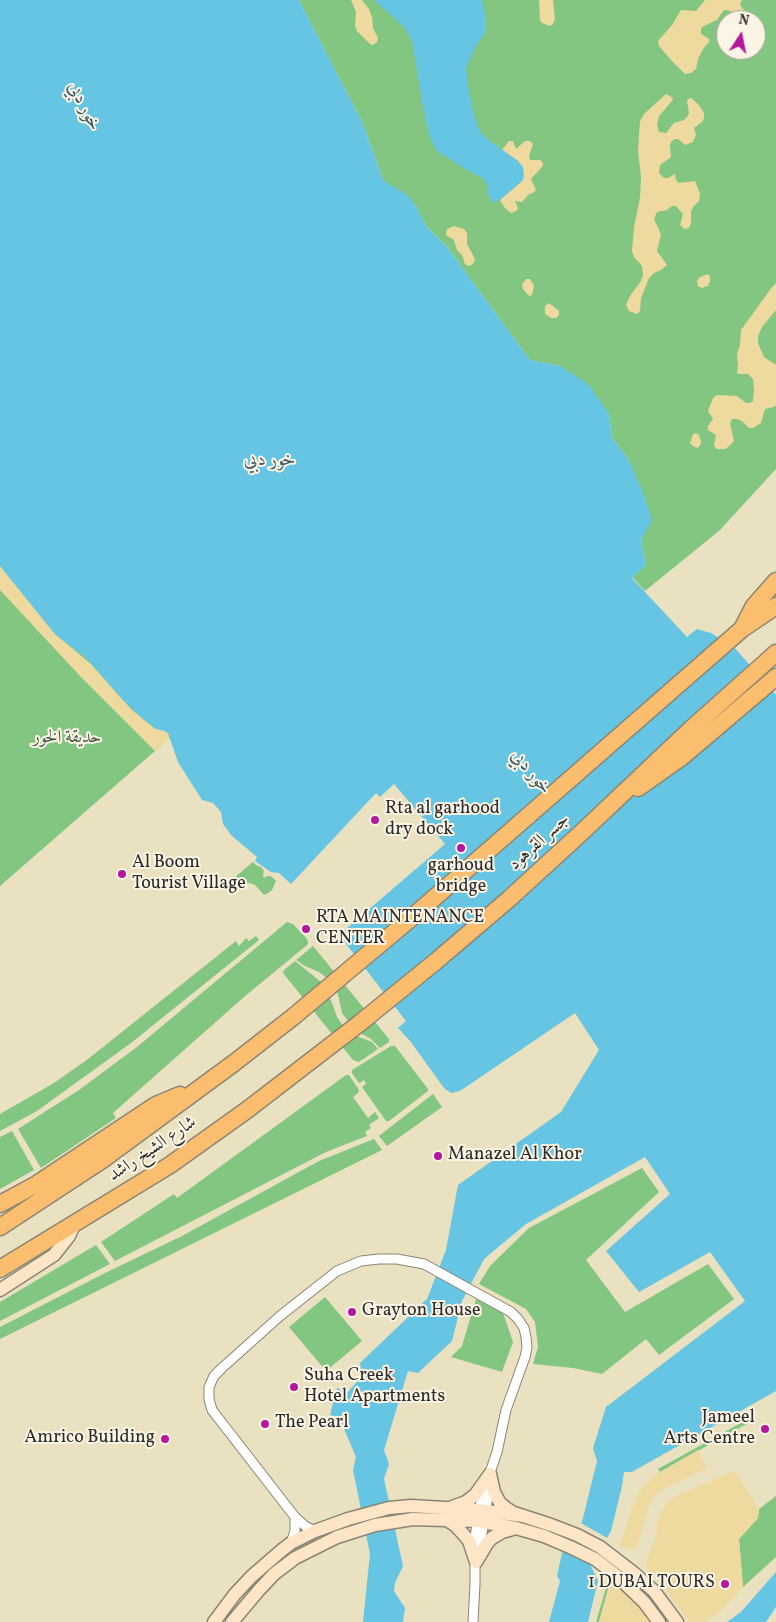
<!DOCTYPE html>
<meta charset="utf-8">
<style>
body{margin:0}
#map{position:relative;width:776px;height:1622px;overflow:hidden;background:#e9e1bf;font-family:Vollkorn,serif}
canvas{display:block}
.north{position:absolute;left:716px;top:10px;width:50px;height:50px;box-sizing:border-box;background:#fcf5e5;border:1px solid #a8a49b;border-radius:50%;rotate:11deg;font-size:14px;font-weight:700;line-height:20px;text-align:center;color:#2b2b2b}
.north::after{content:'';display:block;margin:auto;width:18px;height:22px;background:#b5179e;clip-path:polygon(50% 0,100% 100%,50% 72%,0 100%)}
</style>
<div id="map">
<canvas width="776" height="1622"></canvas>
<div class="north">N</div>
</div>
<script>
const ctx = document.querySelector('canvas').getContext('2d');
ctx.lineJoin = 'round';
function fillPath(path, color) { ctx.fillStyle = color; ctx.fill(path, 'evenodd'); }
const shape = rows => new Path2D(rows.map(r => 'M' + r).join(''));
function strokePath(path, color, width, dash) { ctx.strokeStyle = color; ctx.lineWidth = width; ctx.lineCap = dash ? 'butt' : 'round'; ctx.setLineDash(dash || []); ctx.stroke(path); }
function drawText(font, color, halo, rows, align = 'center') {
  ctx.font = font + ' Vollkorn,Amiri,serif'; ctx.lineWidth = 4; ctx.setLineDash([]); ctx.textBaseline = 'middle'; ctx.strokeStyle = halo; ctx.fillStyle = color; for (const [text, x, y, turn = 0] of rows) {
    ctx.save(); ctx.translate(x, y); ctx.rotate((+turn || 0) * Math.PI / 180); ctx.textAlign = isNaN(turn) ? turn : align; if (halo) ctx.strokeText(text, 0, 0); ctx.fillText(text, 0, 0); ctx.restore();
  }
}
fillPath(shape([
 [299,0,776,0,776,469,720,530,645,591,632,577,646,565,641,540,644,533,630,462,612,437,609,414,560,366,530,360,447,247,426,226,417,208,408,197,383,180,363,124],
 [726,20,756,20,756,50,726,50],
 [0,566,34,607,171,737,0,886],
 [253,862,257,866,260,866,264,871,263,875,264,878,267,876,271,876,276,881,272,890,268,893,264,895,255,885,250,883,237,882,231,885,228,883],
 [287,922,293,924,307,939,308,943,307,945,244,997,113,1113,116,1118,41,1168,18,1129,79,1090,137,1047],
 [256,936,259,940,131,1043,37,1111,0,1131,0,1114,54,1083,88,1059,236,941,239,946,246,938,249,941],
 [313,946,389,1039,389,1042,380,1048,371,1039,355,1030,342,1013,338,994,328,979,319,972,305,966,296,960],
 [295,961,321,982,328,992,337,1017,344,1027,354,1035,372,1042,378,1049,359,1062,353,1060,283,973,284,970],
 [391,1046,395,1046,428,1089,428,1091,389,1121,386,1121,362,1087,366,1084,364,1080,359,1083,352,1073,352,1070],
 [346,1075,349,1075,359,1090,358,1093,353,1097,368,1118,375,1112,379,1118,369,1125,371,1128,365,1132,367,1136,326,1152,115,1261,101,1242,174,1194,177,1198],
 [433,1094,442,1107,387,1146,379,1136],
 [12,1131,34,1170,0,1189,0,1137],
 [374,1139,382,1150,0,1339,0,1327,105,1273,182,1236,319,1161],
 [642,1168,659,1192,586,1260,625,1312,708,1264,734,1299,659,1355,646,1339,602,1374,573,1368,533,1364,538,1347,535,1322,526,1309,479,1284,490,1266,529,1228],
 [96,1245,110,1264,0,1321,0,1302],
 [325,1297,362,1341,326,1371,289,1327],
 [476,1299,503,1313,513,1342,502,1372,451,1357,462,1346],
 [748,1419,750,1422,660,1472,658,1469],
 [776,1496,776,1557,743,1587,739,1539,758,1518,759,1509],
 [608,1581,610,1582,599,1622,596,1622]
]), '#82c681');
fillPath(shape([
 [351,0,362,0,369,9,372,17,373,28,378,38,377,42,373,45,370,44,357,31,355,26,356,12],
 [539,0,553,0,555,19,553,24,550,26,542,23,540,20],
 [705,0,742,0,740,4,742,8,748,13,748,15,744,20,735,20,733,12,726,10,723,11,717,20,704,26,701,28,701,34,709,39,709,42,703,49,698,59,696,69,691,73,685,74,671,60,659,46,658,41,672,25,681,10,696,11],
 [666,94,673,98,672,101,659,116,657,125,659,132,666,133,674,123,684,120,687,117,689,113,687,101,688,99,691,98,698,104,704,113,704,118,703,121,694,128,696,135,693,142,685,145,678,139,675,139,671,142,670,146,671,157,660,165,659,173,664,178,668,178,675,174,676,180,679,183,695,181,700,194,699,201,694,206,691,211,691,223,689,228,685,229,680,225,683,214,676,206,672,206,667,210,657,212,654,219,661,234,657,251,667,265,661,270,654,273,649,278,641,298,640,311,637,314,629,311,626,305,630,296,641,281,643,275,642,266,634,257,632,251,634,227,640,198,641,177,638,150,640,121,644,114],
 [509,141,513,141,516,149,525,141,530,141,533,144,529,156,530,160,540,160,543,163,543,166,531,179,536,190,533,193,529,194,522,202,515,201,518,208,516,211,511,213,505,208,500,200,523,180,518,161,502,150],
 [454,226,464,229,467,233,467,244,475,259,473,264,469,266,465,264,462,255,457,250,454,240,446,235,447,229],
 [708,274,710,277,710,281,708,286,702,288,698,286,697,281,700,277],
 [526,279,530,279,534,286,532,295,529,296,523,289,522,284],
 [776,283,776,310,762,327,758,336,758,343,764,357,776,365,776,405,774,407,765,409,761,423,753,428,749,428,742,421,737,419,732,419,730,424,734,441,726,449,717,449,714,446,716,435,708,430,708,426,713,419,708,411,709,408,713,398,717,395,737,396,746,403,750,403,753,401,754,389,753,379,748,374,738,374,737,372,738,365,737,354,740,345,741,330,772,287],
 [549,303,559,311,559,315,556,318,551,318,545,314,545,306],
 [696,433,699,435,701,441,700,446,697,448,693,446,690,443,693,434],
 [0,566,55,634,91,664,114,690,132,710,153,727,166,731,171,737,155,751,80,676,0,590],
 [698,1450,707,1468,663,1489,654,1497,649,1506,638,1544,633,1549,629,1550,620,1546,633,1505,638,1494,649,1481,660,1472],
 [734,1471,759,1509,758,1518,739,1539,743,1587,722,1610,705,1622,689,1622,668,1592,646,1567,646,1563,655,1539,658,1521,666,1504,672,1498],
 [611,1579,628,1594,651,1622,599,1622]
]), '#eeda9e');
fillPath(shape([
 [0,0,299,0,363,124,383,180,408,196,417,208,426,226,447,247,530,360,560,366,588,384,609,414,612,437,630,462,644,495,652,520,641,540,646,565,632,578,687,637,697,629,711,633,733,646,776,695,776,1391,637,1469,632,1472,624,1472,622,1486,611,1531,591,1566,598,1581,588,1622,549,1622,560,1581,557,1576,562,1553,566,1550,582,1522,597,1461,593,1448,606,1407,745,1301,710,1252,639,1292,606,1251,670,1194,645,1157,526,1224,484,1259,462,1301,452,1341,418,1373,408,1371,384,1450,389,1464,384,1479,403,1566,395,1583,394,1591,405,1608,403,1622,363,1622,370,1554,353,1470,356,1457,339,1417,330,1415,337,1388,348,1392,362,1376,360,1363,427,1299,446,1250,458,1185,561,1112,599,1050,575,1013,460,1091,451,1093,444,1088,411,1042,398,1028,406,1021,339,935,445,844,394,784,380,797,376,793,291,884,279,873,271,872,255,861,257,857,232,836,223,824,221,812,213,803,202,800,178,762,168,733,164,731,156,729,143,719,123,700,86,658,55,634,0,566],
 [374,0,482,0,486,19,485,33,476,46,466,68,469,93,474,115,480,132,490,141,518,161,523,167,524,175,523,180,500,200,494,203,488,195,488,187,483,178,470,172,437,151,433,144,429,135,422,101,412,41,404,27],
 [776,1572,776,1607,766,1622,727,1622,741,1612]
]), '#65c5e3');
fillPath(shape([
 [579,1522,609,1539,594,1566,595,1567,563,1549]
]), '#e9e1bf');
const street = shape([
 [315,1531,305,1526,295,1517,219,1419,212,1410,209,1399,209,1387,214,1376,222,1368,280,1316,337,1271,361,1261,379,1259,397,1259,424,1264,511,1312,518,1319,524,1328,526,1337,527,1347,525,1357,506,1410,497,1452,484,1490,479,1510,475,1538,475,1584,473,1622],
 [291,1543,295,1531,295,1517],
 [479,1552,490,1484]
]);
const secondary = shape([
 [0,1290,54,1255,69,1236,74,1225],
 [490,1474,494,1492,500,1503,506,1508,514,1513,551,1525,577,1535,600,1547,635,1574,654,1591,677,1622],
 [452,1507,466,1502,475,1495,490,1474],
 [445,1519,455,1525,465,1536,469,1541,476,1562],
 [476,1562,488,1542,492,1538,502,1532,513,1529],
 [214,1622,235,1594,252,1576,282,1550,291,1543,315,1531,348,1519,389,1508,411,1506,479,1510,523,1516],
 [232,1622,259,1590,274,1574,295,1558,337,1537,375,1525,413,1519,477,1521,516,1528,544,1536,570,1547,595,1559,617,1576,644,1602,659,1622]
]);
const highway = shape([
 [743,627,754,606,776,581],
 [638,788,682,757,776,677],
 [0,1204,37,1184,156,1105,180,1095],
 [0,1227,102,1160,234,1063,293,1017,410,919,742,629,776,606],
 [0,1269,170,1165,247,1110,360,1023,435,962,509,899,581,833,692,728,776,653]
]);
strokePath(street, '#8a8675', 11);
strokePath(secondary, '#8a8675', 15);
strokePath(highway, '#8a8675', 19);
strokePath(street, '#fff', 9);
strokePath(secondary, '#fde5c5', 12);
strokePath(highway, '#fbbd6e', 16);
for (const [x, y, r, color] of [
 [375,820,5,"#b5179e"],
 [461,848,5,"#b5179e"],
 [122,874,5,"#b5179e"],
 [306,929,5,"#b5179e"],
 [438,1156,5,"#b5179e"],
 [352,1312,5,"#b5179e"],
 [294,1387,5,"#b5179e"],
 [265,1424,5,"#b5179e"],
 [765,1429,5,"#b5179e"],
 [165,1439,5,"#b5179e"],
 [725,1584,5,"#b5179e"]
]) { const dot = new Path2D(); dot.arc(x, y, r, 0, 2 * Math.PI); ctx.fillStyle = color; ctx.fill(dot); strokePath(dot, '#fcf5e5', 2); }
drawText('18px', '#455a45', '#fcf5e5', [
 ["حديقة الخور",67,739]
]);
drawText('18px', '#2b2b2b', '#fcf5e5', [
 ["Rta al garhood",385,810],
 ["dry dock",385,831],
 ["Al Boom",132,864],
 ["Tourist Village",132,885],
 ["garhoud",461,867,"center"],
 ["bridge",461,888,"center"],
 ["RTA MAINTENANCE",316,919],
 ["CENTER",316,940],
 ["Manazel Al Khor",448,1156],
 ["Grayton House",362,1312],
 ["Suha Creek",304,1377],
 ["Hotel Apartments",304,1398],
 ["Jameel",755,1419,"right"],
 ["Arts Centre",755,1440,"right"],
 ["The Pearl",275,1424],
 ["Amrico Building",155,1439,"right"],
 ["1 DUBAI TOURS",715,1584,"right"]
], 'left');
drawText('18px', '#2b2b2b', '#fcf5e5', [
 ["جسر القرهود",540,843,-42],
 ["شارع الشيخ راشد",153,1150,-34]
]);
drawText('italic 19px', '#3c5962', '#fcf5e5', [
 ["خور دبي",83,107,63],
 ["خور دبي",270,462],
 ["خور دبي",530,773,50]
]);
</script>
